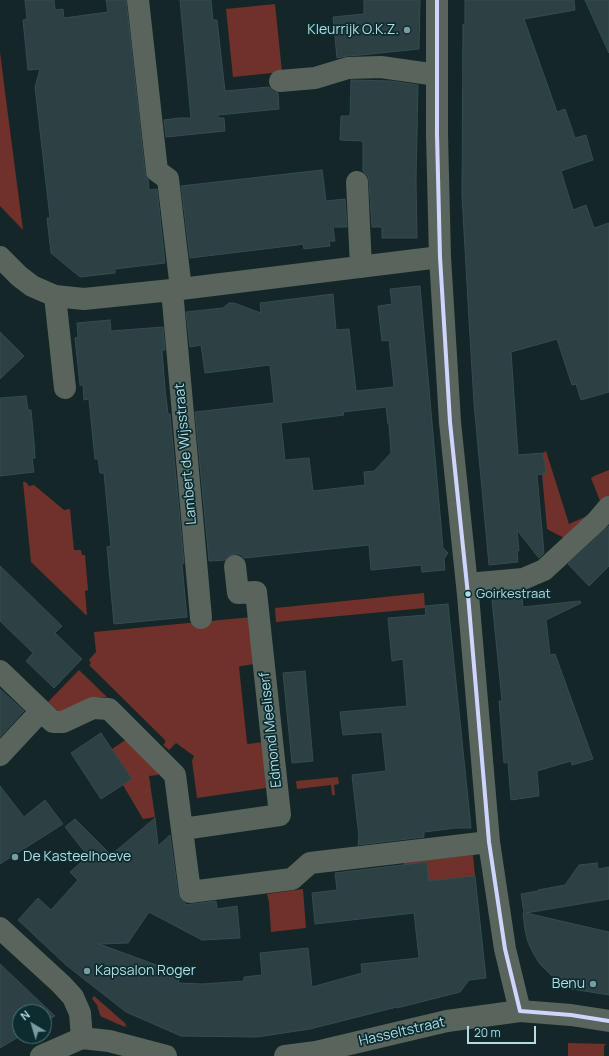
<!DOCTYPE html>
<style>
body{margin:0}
#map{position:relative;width:609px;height:1056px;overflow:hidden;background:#142628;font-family:Manrope,sans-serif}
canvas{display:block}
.north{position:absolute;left:12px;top:1004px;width:40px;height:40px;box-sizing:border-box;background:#0c2c30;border:1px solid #4e7278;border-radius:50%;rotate:322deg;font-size:11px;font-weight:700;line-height:16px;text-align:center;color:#b0dce3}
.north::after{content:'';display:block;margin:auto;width:14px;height:18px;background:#799ca2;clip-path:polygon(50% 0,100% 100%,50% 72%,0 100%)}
.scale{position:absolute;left:467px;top:1026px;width:69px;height:18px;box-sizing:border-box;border:2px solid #b0dce3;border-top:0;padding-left:5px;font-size:12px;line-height:14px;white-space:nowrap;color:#b0dce3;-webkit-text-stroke:3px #0c2c30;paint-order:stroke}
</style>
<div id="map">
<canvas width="609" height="1056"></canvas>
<div class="north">N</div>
<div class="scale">20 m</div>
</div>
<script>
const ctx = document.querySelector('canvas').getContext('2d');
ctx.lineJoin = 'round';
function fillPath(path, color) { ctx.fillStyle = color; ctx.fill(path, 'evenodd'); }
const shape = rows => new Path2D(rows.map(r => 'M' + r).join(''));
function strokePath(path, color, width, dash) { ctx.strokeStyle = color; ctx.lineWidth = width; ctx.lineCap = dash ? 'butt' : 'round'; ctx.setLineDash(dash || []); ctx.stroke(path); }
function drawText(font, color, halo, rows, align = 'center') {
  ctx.font = font + ' Manrope,sans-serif'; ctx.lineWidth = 3.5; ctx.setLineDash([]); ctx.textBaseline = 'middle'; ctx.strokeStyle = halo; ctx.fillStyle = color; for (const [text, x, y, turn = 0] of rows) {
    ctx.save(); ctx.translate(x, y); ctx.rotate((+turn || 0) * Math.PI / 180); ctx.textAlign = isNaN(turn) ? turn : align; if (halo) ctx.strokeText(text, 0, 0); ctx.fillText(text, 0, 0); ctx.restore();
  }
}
fillPath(shape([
 [275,4,282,72,233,77,226,9],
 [0,52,5,92,23,230,0,206],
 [546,451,569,524,587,516,564,538,547,529,542,474,546,473,543,453],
 [609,470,609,500,602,506,591,478,594,476],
 [23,482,26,482,29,486,34,485,64,510,70,509,74,550,81,550,82,555,85,555,88,590,85,591,87,616,31,562],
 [424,593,425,608,276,622,275,608],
 [252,617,255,664,241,666,239,667,247,743,248,744,263,742,266,788,197,798,192,761,194,756,176,743,169,750,163,745,165,743,165,740,89,665,91,663,89,660,96,652,94,632],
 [79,670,109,699,106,697,100,697,59,712,48,702],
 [127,739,160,773,157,775,149,776,155,817,143,819,123,785,132,779,112,749],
 [338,777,339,784,334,785,335,795,332,795,331,785,297,789,296,781],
 [473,855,475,876,429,881,404,865,404,862],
 [303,889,306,928,271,932,269,902,267,894],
 [94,996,126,1024,125,1027,102,1017,100,1015,97,1005,92,999],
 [568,1043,606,1044,604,1046,604,1056,568,1056]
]), '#71312b');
const building = shape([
 [25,0,54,0,55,10,63,9,64,18,108,12,106,0,126,0,145,172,148,179,149,190,157,189,165,263,115,269,115,273,80,277,51,253,47,218,50,218,35,87,40,69,28,70,23,20,27,19,25,0],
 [180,0,211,0,213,20,217,20,225,91,269,87,274,92,278,93,279,109,218,115,218,118,224,118,225,131,166,137,164,120,179,118,191,118,180,0],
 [364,0,420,0,419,49,361,55,347,56,337,58,333,17,364,14,364,0],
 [465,0,574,0,575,10,524,19,557,112,565,109,575,138,586,135,593,160,561,171,573,210,586,205,594,228,609,223,609,392,581,400,576,384,572,385,557,339,511,352,518,455,543,453,546,473,537,475,544,553,539,558,517,530,519,551,517,551,518,562,489,565,474,403,469,320,462,195,463,24,465,25,465,0],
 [585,0,609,0,609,53,585,0],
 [351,80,391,81,418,85,416,180,417,238,382,238,382,227,372,227,369,181,368,176,363,171,363,141,340,140,341,116,350,116,351,80],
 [322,170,326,201,345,199,347,227,333,227,335,241,329,241,330,246,304,249,303,244,297,245,190,258,181,186,322,170],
 [420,286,443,548,448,553,444,559,445,570,422,572,421,565,371,570,369,545,244,558,240,554,234,554,228,556,225,560,209,561,195,412,274,403,270,365,205,373,201,345,190,347,186,312,223,308,229,303,234,303,261,313,260,303,333,294,336,330,349,329,356,391,394,387,389,340,382,341,378,306,392,304,390,289,420,286],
 [386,407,388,424,389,424,391,453,374,471,364,472,365,485,313,491,309,458,285,460,281,423,344,415,343,412,386,407],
 [110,320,111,331,163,327,165,350,162,350,165,389,168,414,170,414,184,563,182,564,187,617,114,624,107,547,111,546,104,473,100,473,98,459,95,459,89,399,84,400,83,385,80,385,75,338,78,337,77,323,110,320],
 [0,332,24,356,0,379,0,332],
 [26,396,28,410,31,410,34,442,35,458,32,458,34,472,0,476,0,398,26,396],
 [609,526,609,566,589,586,568,564,609,526],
 [0,566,62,626,55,633,82,659,54,688,26,661,33,653,0,621,0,566],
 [522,597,523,607,580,601,581,603,546,620,550,655,555,654,593,759,572,765,571,761,537,771,539,796,511,800,508,762,504,763,499,701,502,701,492,600,522,597],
 [448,604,471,828,456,828,424,832,424,837,358,845,359,837,352,775,386,771,382,732,343,735,340,712,407,706,403,659,392,661,388,618,426,615,425,606,448,604],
 [305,671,313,761,292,763,283,673,305,671],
 [0,689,24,711,0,737,0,689],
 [101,733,132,779,101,799,71,753,101,733],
 [0,786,24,817,45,800,63,824,0,864,0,786],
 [155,818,158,846,170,835,178,894,180,899,185,903,185,905,216,901,217,909,237,906,240,938,202,940,149,912,128,943,99,944,181,974,178,983,203,984,244,981,244,977,262,975,260,953,308,948,312,987,362,973,361,964,419,958,414,913,315,924,312,893,337,890,335,873,427,862,429,881,475,876,486,978,469,980,460,992,397,1008,397,1007,310,1029,257,1037,181,1036,126,1012,66,965,18,920,38,898,51,910,78,880,70,872,88,856,65,827,75,819,111,855,155,818],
 [597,863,598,869,609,867,609,899,526,913,609,932,609,995,572,989,560,982,550,974,540,964,533,953,528,942,525,930,523,913,524,913,521,894,538,891,538,890,565,885,579,865,597,863],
 [0,964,55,1016,44,1022,44,1012,20,1012,20,1036,0,1048,0,964]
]);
fillPath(building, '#2d4043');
strokePath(building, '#344d50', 1);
strokePath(shape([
 [138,0,157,171,168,179,181,289],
 [437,0,437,135,440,257,450,422,468,595,489,842,505,949,520,1011],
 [280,81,315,78,348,68,381,67,437,75],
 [357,182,361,267],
 [0,257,19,276,32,286,55,296,84,299,181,289,440,257],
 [172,290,201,618],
 [55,296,65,388],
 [467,584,523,579,544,570,597,521,609,507],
 [0,671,53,722,63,722,93,708,109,709,175,775,190,892,292,879,310,863,489,842],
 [0,755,41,711],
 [183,829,280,815,256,592,238,593,235,566],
 [0,928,61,984,73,997,80,1013,82,1038],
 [41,1056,82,1038,109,1041,166,1056],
 [285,1056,316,1052,447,1021,520,1011,571,1015,609,1021]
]), '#58645c', 22);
strokePath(shape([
 [437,0,437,135,440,257,450,422,468,595,489,842,505,949,520,1011],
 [520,1011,571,1015,609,1021]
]), '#ced6ff', 4);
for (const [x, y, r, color] of [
 [407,30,4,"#799ca2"],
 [468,594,3.5,"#b0dce3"],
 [15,857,4,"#799ca2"],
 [87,971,4,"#799ca2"],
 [593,984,4,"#799ca2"]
]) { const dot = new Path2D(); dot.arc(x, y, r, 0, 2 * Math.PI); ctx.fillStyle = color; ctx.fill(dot); strokePath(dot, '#0c2c30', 1.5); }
drawText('13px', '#b0dce3', '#0c2c30', [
 ["Goirkestraat",476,594]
], 'left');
drawText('14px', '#b0dce3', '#0c2c30', [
 ["Kleurrijk O.K.Z.",399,30],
 ["De Kasteelhoeve",23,857,"left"],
 ["Kapsalon Roger",95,971,"left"],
 ["Benu",585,984]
], 'right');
drawText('14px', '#b0dce3', '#0c2c30', [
 ["Lambert de Wijsstraat",186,454,-95],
 ["Edmond Meeliserf",271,730,-96],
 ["Hasseltstraat",402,1032,-13]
]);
</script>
